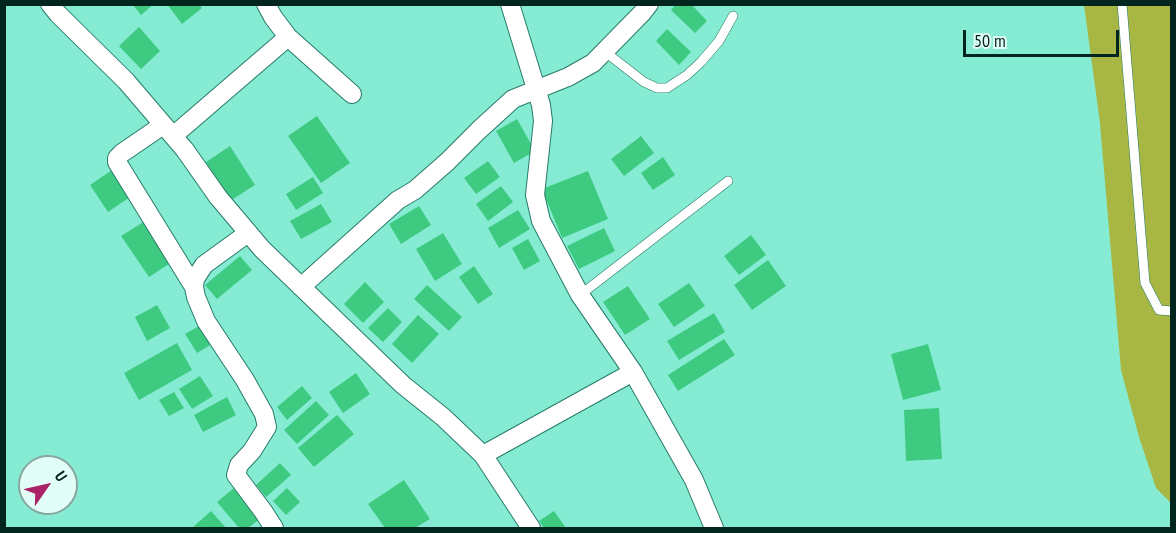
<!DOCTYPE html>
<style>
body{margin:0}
#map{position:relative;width:1176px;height:533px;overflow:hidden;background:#85ecd3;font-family:"PT Sans Narrow",sans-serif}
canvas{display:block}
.frame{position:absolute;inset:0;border:6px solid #02251e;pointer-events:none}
.north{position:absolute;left:18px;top:455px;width:60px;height:60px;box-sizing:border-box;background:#e2fef6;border:2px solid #88a7a0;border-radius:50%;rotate:56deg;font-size:16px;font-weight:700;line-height:24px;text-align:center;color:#02251e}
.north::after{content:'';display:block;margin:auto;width:21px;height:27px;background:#ab2266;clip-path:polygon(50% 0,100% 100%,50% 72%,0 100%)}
.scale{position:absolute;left:963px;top:30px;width:156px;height:27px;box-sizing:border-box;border:3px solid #02251e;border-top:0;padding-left:8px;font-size:18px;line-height:21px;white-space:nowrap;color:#02251e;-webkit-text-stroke:4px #e2fef6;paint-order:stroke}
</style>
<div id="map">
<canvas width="1176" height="533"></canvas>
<div class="frame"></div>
<div class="north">U</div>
<div class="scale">50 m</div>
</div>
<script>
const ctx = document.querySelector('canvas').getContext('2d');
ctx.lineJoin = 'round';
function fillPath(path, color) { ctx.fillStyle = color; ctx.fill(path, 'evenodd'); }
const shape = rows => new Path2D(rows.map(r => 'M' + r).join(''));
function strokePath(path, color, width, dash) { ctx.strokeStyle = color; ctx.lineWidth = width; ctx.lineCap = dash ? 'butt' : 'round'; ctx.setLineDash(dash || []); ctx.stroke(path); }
fillPath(shape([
 [1084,5,1171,5,1171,503,1156,488,1139,437,1121,370,1100,123]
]), '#a8b744');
fillPath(shape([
 [132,4,154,4,141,15],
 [167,4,199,4,202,8,182,24],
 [676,4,691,4,707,21,695,33,671,10],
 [139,27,160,51,141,69,119,46],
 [667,29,691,52,679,65,656,41],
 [317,116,350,163,321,183,288,136],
 [517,119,535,151,514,163,496,131],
 [641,136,654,153,624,176,611,159],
 [230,146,255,185,230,201,206,162],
 [663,157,675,175,653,190,641,173],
 [488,161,500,177,476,194,464,178],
 [115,168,133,195,108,212,90,185],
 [588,171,608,219,562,238,542,189],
 [313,177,323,193,296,210,286,194],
 [501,186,513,202,488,221,476,204],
 [321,204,332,222,301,239,290,221],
 [419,206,431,225,401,244,389,224],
 [518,210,530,229,499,248,488,228],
 [145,221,172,262,149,277,121,236],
 [604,228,615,251,579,269,567,246],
 [443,233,462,264,435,281,416,249],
 [751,235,766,255,739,275,724,256],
 [528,239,540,261,524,270,512,248],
 [240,256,252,270,217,299,205,285],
 [768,260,786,286,752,310,734,285],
 [474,266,493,294,478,304,459,277],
 [365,282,384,302,363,323,344,304],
 [689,283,705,306,674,327,658,304],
 [427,285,462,317,449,331,414,299],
 [628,286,650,319,625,335,603,302],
 [157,305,170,328,147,341,135,317],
 [388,308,402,322,383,342,368,328],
 [714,313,725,332,679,360,667,341],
 [418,315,439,334,412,363,392,344],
 [201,325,212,344,197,353,185,334],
 [724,339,735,355,678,391,668,375],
 [177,343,192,370,139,400,124,373],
 [928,344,941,390,903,400,891,354],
 [356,373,370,394,343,413,329,392],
 [200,376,213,396,192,409,179,389],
 [302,386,312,398,287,420,277,407],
 [174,392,184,408,169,416,159,400],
 [227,397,236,415,203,432,194,415],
 [316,401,329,415,297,444,284,430],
 [939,408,942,459,906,461,904,410],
 [337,415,354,434,314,467,298,448],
 [280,463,291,475,266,497,256,485],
 [404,480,430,519,415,528,385,528,368,504],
 [234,488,260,519,248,528,239,528,217,502],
 [287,488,300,502,286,515,273,501],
 [211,511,226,528,192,528],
 [554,511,566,528,544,528,539,521]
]), '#3fca82');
const lane = shape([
 [1122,4,1145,283,1159,310,1172,311],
 [604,51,644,82,657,88,667,88,687,75,701,62,719,41,733,16],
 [580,295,728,181]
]);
const street = shape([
 [50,4,58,14,126,81,185,150,218,197,262,249,403,385,443,417,483,455,531,528],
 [266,4,273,17,288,37,352,94],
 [510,4,541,105,543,121,535,195,541,221,580,295,633,372,694,480,714,528],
 [163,125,122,153,117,158,117,162,194,287,196,297,206,321,245,380,264,414,267,427,252,451,239,465,236,475,263,511,274,528],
 [173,136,288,37],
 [194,287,195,279,204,265,248,233],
 [301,287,398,200,415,190,447,162,479,130,513,99,568,77,593,63,642,13,649,4],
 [483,455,633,372]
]);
strokePath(lane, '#287a69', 10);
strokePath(street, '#287a69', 20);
strokePath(lane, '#fff', 9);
strokePath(street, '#fff', 18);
</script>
